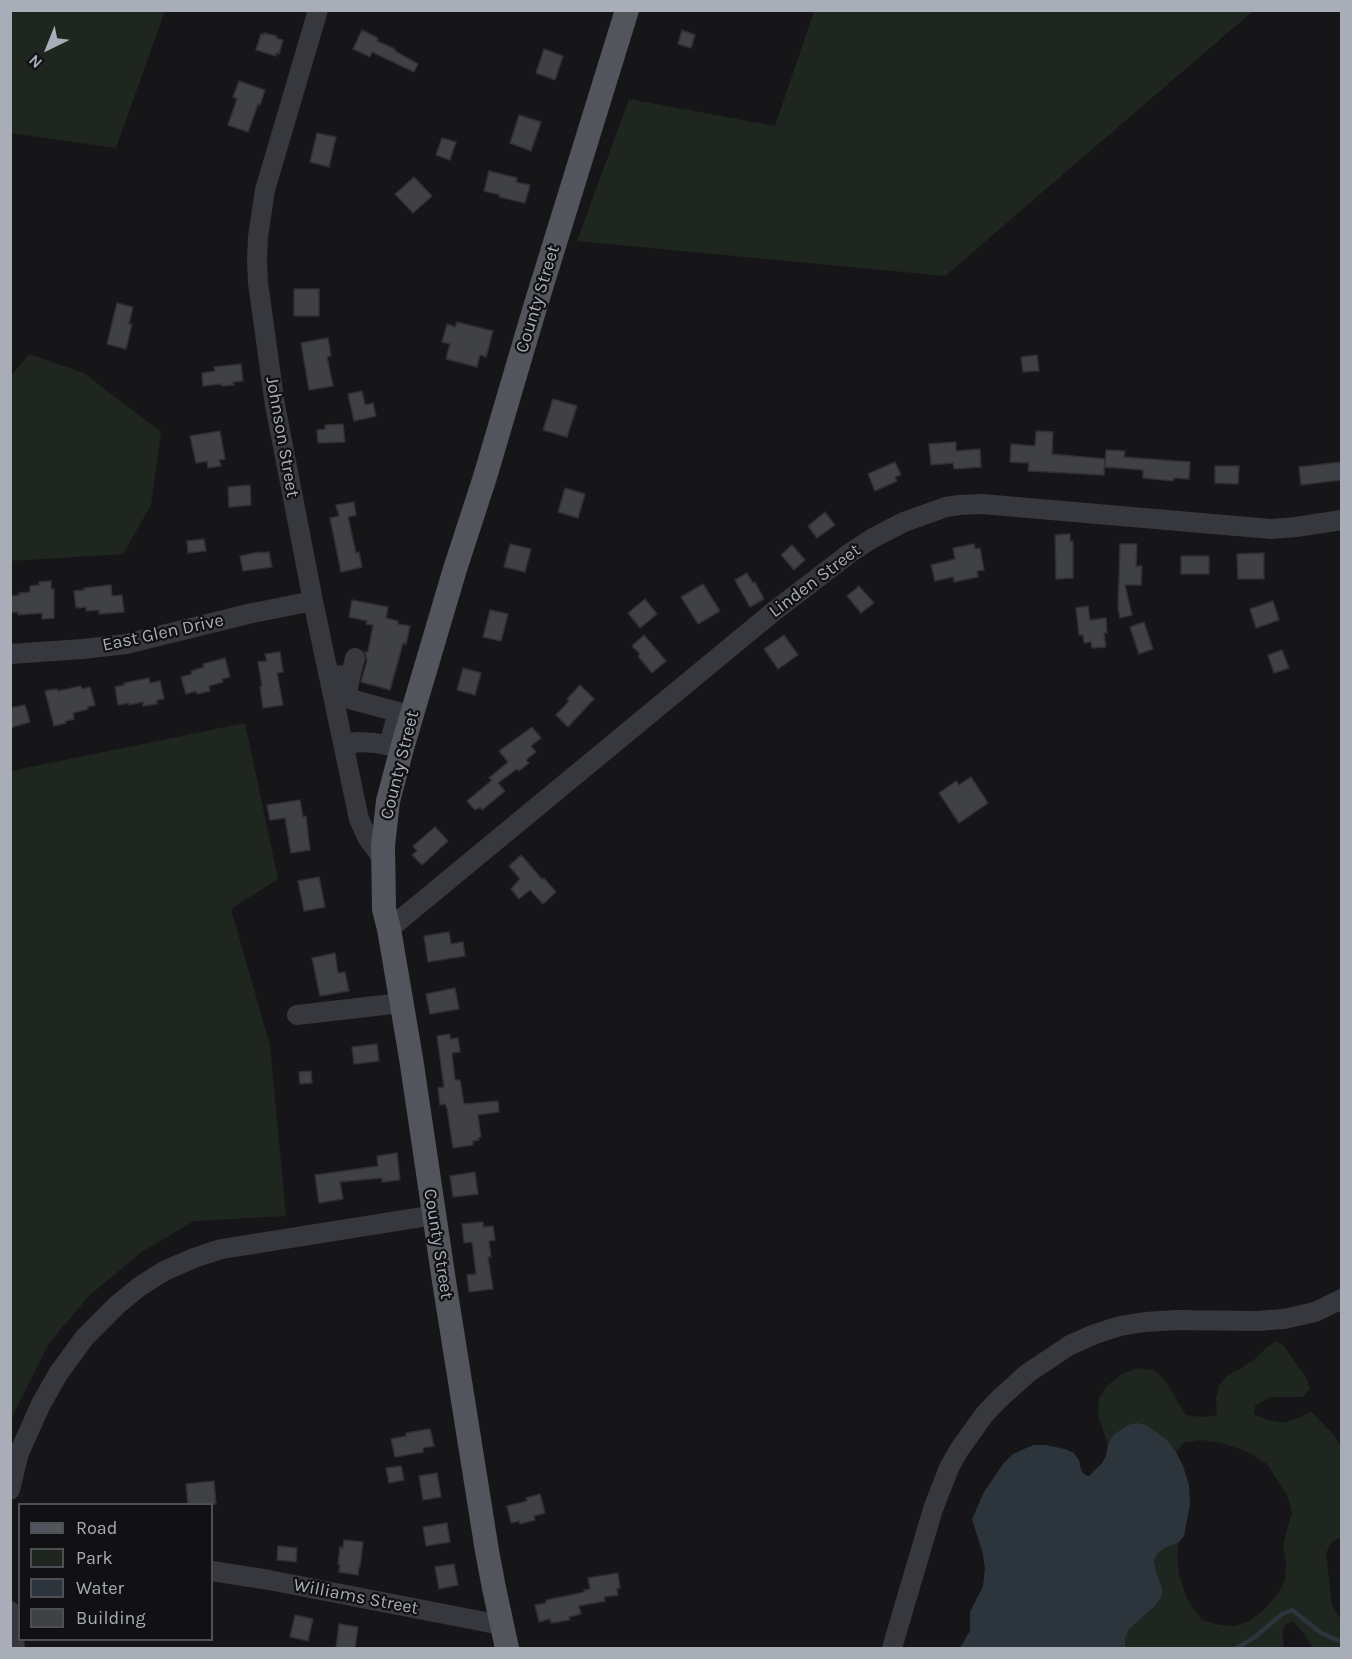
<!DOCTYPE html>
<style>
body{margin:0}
#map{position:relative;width:1352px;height:1659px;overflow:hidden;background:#161618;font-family:Karla,sans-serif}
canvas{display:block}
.frame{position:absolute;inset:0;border:12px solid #a8adb8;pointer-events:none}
.legend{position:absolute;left:18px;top:1503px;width:195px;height:138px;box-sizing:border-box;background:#111113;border:2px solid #4d4f55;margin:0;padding:8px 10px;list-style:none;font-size:18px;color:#a8adb8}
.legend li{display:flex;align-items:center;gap:12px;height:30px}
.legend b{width:30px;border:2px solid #4d4f55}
.north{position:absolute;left:18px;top:18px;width:60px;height:60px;-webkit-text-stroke:4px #111113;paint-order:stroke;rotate:223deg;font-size:16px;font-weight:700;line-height:24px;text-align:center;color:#a8adb8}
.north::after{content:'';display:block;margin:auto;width:21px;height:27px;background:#a8adb8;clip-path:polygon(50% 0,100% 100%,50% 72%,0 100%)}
</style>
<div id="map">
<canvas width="1352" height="1659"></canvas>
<div class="frame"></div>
<ul class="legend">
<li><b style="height:8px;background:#53555c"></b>Road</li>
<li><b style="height:16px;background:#1e261f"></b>Park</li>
<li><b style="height:16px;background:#2c353c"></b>Water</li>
<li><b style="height:16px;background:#404145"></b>Building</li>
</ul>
<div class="north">N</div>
</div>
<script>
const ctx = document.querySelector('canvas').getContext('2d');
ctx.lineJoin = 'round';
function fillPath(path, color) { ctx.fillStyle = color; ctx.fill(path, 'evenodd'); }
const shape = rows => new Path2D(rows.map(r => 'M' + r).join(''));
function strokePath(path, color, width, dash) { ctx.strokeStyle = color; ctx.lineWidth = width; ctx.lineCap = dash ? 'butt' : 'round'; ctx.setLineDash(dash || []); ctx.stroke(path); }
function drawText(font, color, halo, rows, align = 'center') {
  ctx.font = font + ' Karla,sans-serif'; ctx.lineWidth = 4.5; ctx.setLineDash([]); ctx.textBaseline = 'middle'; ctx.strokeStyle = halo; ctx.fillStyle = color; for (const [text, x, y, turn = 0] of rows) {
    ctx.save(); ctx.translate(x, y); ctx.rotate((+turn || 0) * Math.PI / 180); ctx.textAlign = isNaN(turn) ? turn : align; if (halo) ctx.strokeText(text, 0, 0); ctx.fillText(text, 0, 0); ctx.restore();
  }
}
fillPath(shape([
 [11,10,165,11,116,148,11,133],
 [814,11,814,10,1253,11,945,276,577,241,629,99,775,126],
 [29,354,84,373,161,432,151,505,123,554,11,561,11,376],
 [245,723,278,879,231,909,270,1045,286,1216,194,1221,140,1253,90,1295,49,1343,11,1419,11,771],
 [1276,1341,1283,1345,1291,1356,1306,1377,1310,1389,1302,1397,1270,1397,1255,1406,1254,1414,1268,1420,1283,1423,1301,1417,1311,1411,1334,1435,1341,1446,1341,1537,1332,1542,1326,1553,1332,1605,1341,1620,1341,1648,1313,1648,1303,1632,1293,1622,1286,1624,1282,1631,1284,1648,1125,1648,1125,1639,1129,1629,1156,1605,1162,1595,1162,1587,1157,1575,1154,1561,1157,1554,1165,1548,1179,1542,1177,1557,1179,1574,1186,1597,1202,1620,1220,1625,1235,1626,1249,1621,1264,1610,1278,1594,1285,1580,1286,1562,1283,1547,1287,1529,1292,1513,1288,1497,1267,1464,1246,1451,1221,1443,1201,1440,1184,1443,1176,1452,1168,1441,1113,1435,1108,1444,1098,1416,1099,1398,1108,1385,1122,1374,1137,1368,1154,1370,1166,1382,1186,1415,1201,1417,1217,1415,1216,1399,1219,1385,1227,1376,1242,1368,1256,1358,1267,1347]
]), '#1e261f');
fillPath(shape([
 [1136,1423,1146,1425,1158,1433,1168,1441,1176,1452,1183,1466,1189,1485,1190,1505,1184,1536,1179,1542,1165,1548,1157,1554,1154,1561,1157,1575,1162,1587,1162,1595,1156,1605,1129,1629,1125,1639,1125,1648,960,1648,970,1631,970,1612,983,1586,985,1569,983,1554,972,1519,984,1492,1003,1464,1013,1454,1024,1449,1034,1445,1045,1445,1065,1449,1074,1453,1079,1460,1081,1470,1085,1475,1089,1476,1102,1463,1106,1456,1108,1444,1113,1435,1128,1425]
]), '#2c353c');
strokePath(shape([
 [1237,1648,1255,1637,1282,1614,1292,1610,1321,1633,1342,1642]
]), '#2c353c', 4.5);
const building = shape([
 [362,30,378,38,377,41,395,49,395,51,418,64,414,72,372,52,370,57,353,49,362,30],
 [682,30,695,35,691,48,678,44,682,30],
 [264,33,277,36,276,38,283,40,279,54,276,53,276,56,256,50,261,34,264,35,264,33],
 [544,49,563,56,555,80,536,73,544,49],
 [239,81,265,90,260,105,258,104,248,132,228,125,237,99,233,97,239,81],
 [519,115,541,122,531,151,510,143,519,115],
 [317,133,336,137,329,167,310,162,317,133],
 [442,138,456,142,450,160,436,155,442,138],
 [489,171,517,178,516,182,530,185,525,203,499,197,500,195,484,191,489,171],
 [414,177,432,196,413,213,395,194,414,177],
 [294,289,319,289,319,316,294,316,294,289],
 [117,303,133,307,129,324,132,324,126,349,107,344,117,303],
 [457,322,493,331,486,357,480,355,477,367,446,359,450,344,442,342,447,324,455,327,457,322],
 [328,338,331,356,327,357,333,386,309,390,301,343,328,338],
 [1037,355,1039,371,1023,372,1021,357,1037,355],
 [241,364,243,381,233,382,234,385,221,386,221,384,203,386,202,373,215,371,214,367,241,364],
 [362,391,365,405,373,403,376,416,354,421,348,394,362,391],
 [553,399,577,406,567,437,543,430,553,399],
 [343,424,345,442,318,443,317,430,325,429,325,425,343,424],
 [220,431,225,459,219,460,221,466,208,468,207,461,196,463,190,436,220,431],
 [1036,431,1053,432,1052,454,1105,459,1105,466,1106,450,1125,451,1124,457,1190,462,1189,479,1174,478,1173,481,1143,478,1143,470,1104,467,1104,475,1028,471,1029,463,1010,462,1011,444,1035,446,1036,431],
 [956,442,956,451,980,449,981,467,954,469,953,463,931,465,929,444,956,442],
 [895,462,901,475,895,477,897,481,875,491,868,474,895,462],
 [1341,462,1341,480,1301,485,1299,467,1341,462],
 [1215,466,1239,466,1238,484,1215,483,1215,466],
 [250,485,251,505,229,507,228,487,250,485],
 [565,488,585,494,578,518,558,512,565,488],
 [354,502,356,515,348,517,356,553,359,552,362,567,341,572,330,518,339,516,336,505,354,502],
 [825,512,835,525,817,538,808,526,825,512],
 [1070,534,1070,542,1073,541,1073,578,1056,579,1055,535,1070,534],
 [204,539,206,551,188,553,187,541,204,539],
 [510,544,531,549,525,572,504,567,510,544],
 [974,544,975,549,980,548,984,570,977,571,978,577,954,582,953,577,935,581,931,565,955,559,953,548,974,544],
 [1120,544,1137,544,1136,566,1142,566,1141,585,1125,585,1132,615,1120,618,1118,608,1120,544],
 [792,545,805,560,794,570,781,555,792,545],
 [259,552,260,553,269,552,272,567,243,571,240,556,259,552],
 [1264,553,1264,579,1238,579,1237,554,1264,553],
 [1181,556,1209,556,1209,574,1181,574,1181,556],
 [747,573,753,583,755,582,764,599,750,607,735,580,747,573],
 [51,581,51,589,54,589,54,618,42,619,42,613,18,615,18,612,10,613,10,596,19,595,19,593,30,592,30,586,39,585,39,582,51,581],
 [703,584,720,611,698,624,681,597,703,584],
 [111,585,112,596,122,595,124,612,99,614,99,610,86,611,86,607,76,608,74,591,85,590,84,588,111,585],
 [859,586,874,603,861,613,847,596,859,586],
 [645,599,657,614,640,628,628,613,645,599],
 [352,600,388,607,386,618,398,621,398,624,410,626,406,644,403,643,390,690,361,682,367,661,365,652,368,652,373,625,366,624,367,621,349,617,352,600],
 [1273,601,1279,620,1256,628,1250,609,1273,601],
 [1088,606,1090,620,1106,618,1107,633,1104,633,1106,647,1092,648,1091,642,1084,643,1083,635,1079,635,1076,608,1088,606],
 [490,610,508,614,501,641,483,637,490,610],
 [1144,622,1153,649,1139,654,1130,627,1144,622],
 [644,635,666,661,652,673,638,656,640,654,632,646,644,635],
 [784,635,798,655,778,669,764,649,784,635],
 [1282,650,1289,668,1274,673,1268,655,1282,650],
 [280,652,283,672,277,673,283,705,263,708,260,687,262,686,258,662,267,661,265,654,280,652],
 [225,658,230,677,222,679,223,682,209,686,210,691,197,694,196,691,186,694,181,677,192,674,191,671,204,667,203,664,225,658],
 [463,668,481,673,475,695,457,690,463,668],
 [149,678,150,683,160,681,164,699,157,700,157,704,143,706,143,702,129,705,129,703,118,705,115,687,124,685,124,683,149,678],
 [580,685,594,699,568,727,556,715,569,701,567,699,580,685],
 [81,686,82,689,90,687,95,705,87,707,88,709,73,713,74,719,66,721,66,723,54,726,45,691,57,689,58,691,81,686],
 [25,705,30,722,10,728,10,708,25,705],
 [532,727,541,738,531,746,536,752,526,760,529,763,519,771,517,769,498,783,505,791,482,810,480,807,475,810,467,801,492,780,489,778,508,762,499,751,532,727],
 [971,777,988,803,959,823,939,793,956,781,959,785,971,777],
 [300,800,303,817,306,816,310,850,291,853,285,818,270,820,267,805,300,800],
 [435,827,448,841,422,865,412,855,417,851,413,846,435,827],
 [521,855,542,879,544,878,556,892,543,904,530,890,519,899,511,889,520,879,509,866,521,855],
 [319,877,325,907,304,911,298,881,319,877],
 [449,932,451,944,463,942,465,956,428,962,424,936,449,932],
 [335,953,338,973,345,972,349,991,320,996,312,958,335,953],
 [455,988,459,1009,430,1014,426,994,455,988],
 [450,1034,450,1039,458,1038,460,1052,452,1053,455,1080,460,1080,464,1104,498,1101,499,1112,478,1115,481,1137,478,1138,479,1140,473,1141,473,1145,453,1148,447,1108,445,1104,440,1105,438,1088,444,1087,437,1036,450,1034],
 [377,1044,379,1061,354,1064,352,1047,377,1044],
 [311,1071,312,1083,300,1084,299,1072,311,1071],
 [397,1153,400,1180,382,1182,382,1178,340,1182,343,1199,319,1203,315,1175,378,1166,377,1156,397,1153],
 [475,1172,478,1194,453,1197,450,1176,475,1172],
 [483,1222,483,1227,493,1226,495,1240,489,1241,491,1257,488,1257,493,1289,469,1292,467,1275,476,1274,472,1242,464,1243,462,1224,483,1222],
 [430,1429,434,1446,423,1448,423,1452,395,1457,391,1439,406,1436,406,1433,430,1429],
 [401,1466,404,1480,389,1483,386,1468,401,1466],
 [437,1473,441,1497,423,1500,419,1476,437,1473],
 [214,1481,216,1504,188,1504,186,1484,214,1481],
 [540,1494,545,1513,534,1516,535,1520,520,1524,519,1521,511,1523,507,1506,527,1501,526,1498,540,1494],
 [447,1523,450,1542,426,1546,423,1527,447,1523],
 [344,1540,363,1542,360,1567,359,1566,358,1575,339,1572,340,1565,338,1564,340,1547,343,1548,344,1540],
 [278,1546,297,1548,296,1562,277,1560,278,1546],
 [454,1564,458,1585,439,1589,435,1567,454,1564],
 [618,1573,620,1588,617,1589,618,1595,604,1597,605,1601,579,1606,581,1614,569,1617,570,1620,551,1623,550,1619,539,1622,535,1605,546,1603,546,1600,585,1592,584,1590,590,1589,588,1578,618,1573],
 [295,1615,313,1619,308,1641,290,1637,295,1615],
 [339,1624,358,1627,355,1648,336,1648,339,1624]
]);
fillPath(building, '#404145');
strokePath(building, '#303034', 1.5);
strokePath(shape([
 [318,10,265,190,258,237,257,260,258,283,275,405,313,601,359,819,367,837,383,859],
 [10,654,83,649,126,644,248,614,313,601],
 [337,675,350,678,355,658],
 [350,678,346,698,398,712,389,745],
 [344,748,356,742,375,743,402,748],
 [389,929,773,612,850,553,871,539,904,522,946,507,959,505,982,504,1271,529,1296,527,1342,520],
 [297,1015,401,1003],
 [10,1490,19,1453,41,1404,58,1374,85,1337,117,1305,139,1287,164,1271,194,1258,221,1249,434,1215],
 [212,1571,269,1580,501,1625],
 [10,1611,15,1648],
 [892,1648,933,1509,949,1468,959,1450,984,1415,999,1399,1028,1373,1070,1345,1095,1334,1120,1326,1145,1322,1176,1320,1257,1321,1284,1319,1315,1312,1342,1299]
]), '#37383d', 20);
strokePath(shape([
 [507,1648,494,1588,487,1551,444,1281,411,1058,389,929,384,909,383,846,388,801,402,748,455,569,485,477,536,304,627,10]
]), '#53555c', 24);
drawText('18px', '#a8adb8', '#111113', [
 ["County Street",538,299,-73],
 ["Johnson Street",282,437,80],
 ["Linden Street",815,581,-37],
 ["East Glen Drive",163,633,-12],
 ["County Street",400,765,-76],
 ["County Street",438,1244,81],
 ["Williams Street",356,1597,11]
]);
</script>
